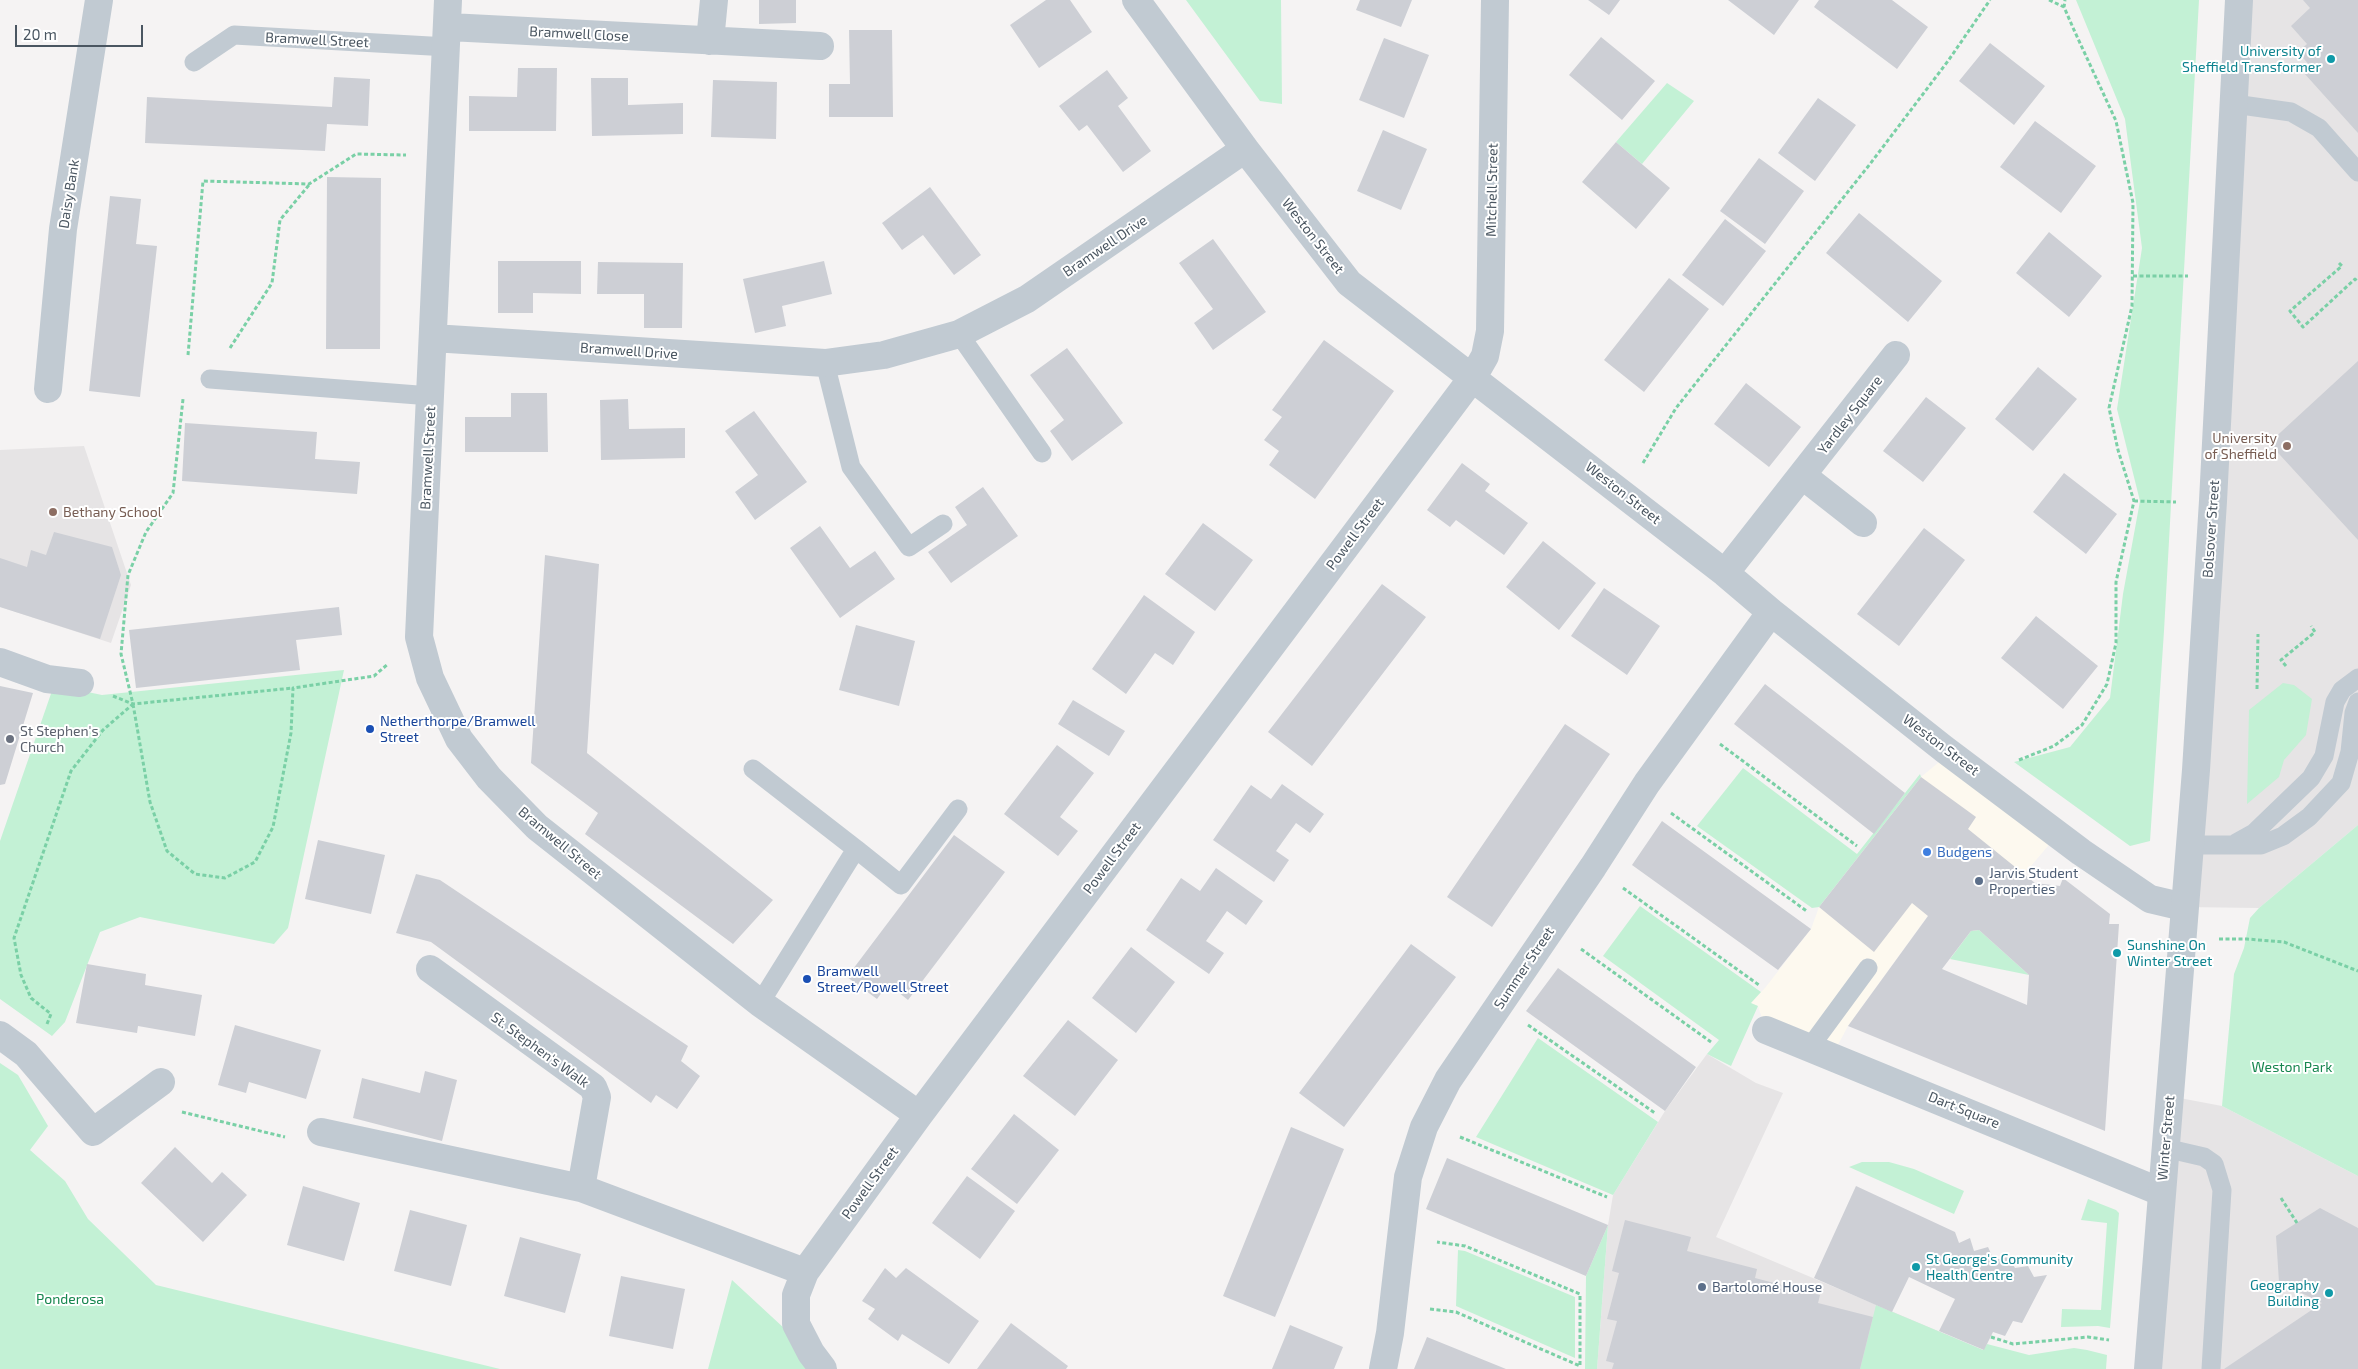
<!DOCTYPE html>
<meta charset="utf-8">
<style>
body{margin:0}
#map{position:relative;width:2358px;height:1369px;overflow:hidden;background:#f5f3f3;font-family:"Exo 2",sans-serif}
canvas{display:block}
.scale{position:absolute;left:15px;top:25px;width:128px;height:22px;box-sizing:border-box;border:2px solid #4a5661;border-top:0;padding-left:6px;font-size:15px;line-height:18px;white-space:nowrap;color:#4a5661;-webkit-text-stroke:4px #fff;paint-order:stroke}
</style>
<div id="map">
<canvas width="2358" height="1369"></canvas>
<div class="scale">20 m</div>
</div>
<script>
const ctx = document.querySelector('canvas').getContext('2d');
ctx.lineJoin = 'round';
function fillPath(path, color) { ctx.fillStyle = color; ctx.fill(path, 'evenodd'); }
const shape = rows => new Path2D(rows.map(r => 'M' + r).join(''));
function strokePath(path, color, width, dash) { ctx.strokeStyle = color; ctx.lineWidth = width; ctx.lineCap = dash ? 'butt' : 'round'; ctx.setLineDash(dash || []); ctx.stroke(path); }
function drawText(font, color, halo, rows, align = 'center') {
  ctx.font = font + ' "Exo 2",sans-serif'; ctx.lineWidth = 4; ctx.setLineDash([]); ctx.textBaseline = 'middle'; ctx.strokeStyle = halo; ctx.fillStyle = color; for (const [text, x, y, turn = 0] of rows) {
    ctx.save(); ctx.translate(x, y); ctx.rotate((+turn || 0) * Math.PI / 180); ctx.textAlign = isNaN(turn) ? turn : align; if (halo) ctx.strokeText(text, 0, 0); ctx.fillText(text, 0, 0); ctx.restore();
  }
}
fillPath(shape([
 [1950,753,2058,834,2026,872,2021,873,1979,930,1971,931,1937,903,1848,1026,1832,1056,1766,1030,1758,1006,1750,1003,1765,988,1811,929,1819,907,1921,777]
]), '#fdf9ef');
fillPath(shape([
 [2239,0,2358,0,2358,825,2259,908,2184,907],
 [84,446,131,585,111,643,0,607,0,450],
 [1707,1054,1756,1083,1783,1093,1716,1237,2028,1369,1597,1369,1608,1225,1613,1195,1665,1111],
 [2169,1096,2222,1106,2358,1176,2358,1369,2148,1369]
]), '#e6e4e5');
fillPath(shape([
 [1186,0,1281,0,1282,104,1260,101],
 [2076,0,2199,0,2164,631,2150,841,2130,846,2014,762,2070,747,2110,698,2123,594,2140,501,2117,409,2142,248,2125,119],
 [1667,83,1694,101,1642,164,1616,142],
 [344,670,288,928,274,944,140,917,100,932,65,1022,52,1036,0,999,0,841,54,685,102,695],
 [2283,683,2294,685,2312,699,2306,735,2284,760,2279,777,2247,804,2249,710],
 [1743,768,1857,854,1920,774,1921,777,1819,907,1812,908,1697,826],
 [2358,825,2358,1176,2222,1106,2234,974,2244,948,2250,918,2259,908],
 [1640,906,1761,992,1751,1003,1758,1006,1731,1066,1707,1054,1719,1040,1603,956],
 [1979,930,2029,975,1950,959,1971,931],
 [1538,1038,1658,1122,1613,1195,1476,1137],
 [0,1063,18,1075,48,1126,30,1150,65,1181,88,1219,156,1285,500,1369,0,1369],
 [1862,1162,1889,1162,1914,1169,1964,1191,1954,1214,1849,1167],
 [2088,1199,2116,1210,2119,1213,2110,1328,2098,1326,2061,1327,2062,1309,2101,1310,2107,1223,2081,1220],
 [1608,1225,1597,1369,1585,1369,1586,1276],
 [1458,1250,1465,1251,1575,1297,1575,1358,1456,1306],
 [732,1280,811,1353,823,1369,708,1369],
 [1876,1305,1983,1350,1987,1344,2029,1355,2074,1348,2087,1350,2107,1355,2106,1369,1860,1369]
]), '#c3f1d5');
fillPath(shape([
 [759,0,796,0,796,23,759,24],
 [1046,0,1070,0,1092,32,1039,68,1010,25],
 [1360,0,1412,0,1401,27,1356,10],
 [1588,0,1620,0,1609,15],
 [1728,0,1799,0,1774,35],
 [1819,0,1892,0,1928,27,1897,69,1814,7],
 [2303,0,2358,0,2358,133,2304,73,2311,67,2298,52,2307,44,2291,26,2310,8],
 [849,30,892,30,893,117,829,117,829,84,850,84],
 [1601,37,1655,81,1622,120,1569,75],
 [1384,38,1429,55,1404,118,1359,100],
 [1990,43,2045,86,2014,125,1959,81],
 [518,68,557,68,556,131,469,131,469,96,517,97],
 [1107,70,1128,98,1118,106,1151,151,1123,172,1087,125,1079,131,1059,106],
 [334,77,370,79,368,126,327,124,325,151,145,143,147,97,332,107],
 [591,78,628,78,628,105,683,103,683,134,592,136],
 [713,80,777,82,776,139,711,137],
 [1818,98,1856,125,1815,181,1778,153],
 [2035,121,2096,166,2061,213,2000,167],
 [1383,130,1427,149,1401,210,1357,191],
 [1616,142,1670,188,1636,229,1582,182],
 [1759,158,1804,191,1765,244,1720,211],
 [327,177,381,178,380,349,326,349],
 [930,187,981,255,954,275,923,235,902,250,882,223],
 [110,196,141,199,136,244,157,246,140,397,89,391],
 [1859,213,1942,281,1908,322,1826,253],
 [1725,219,1766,251,1723,306,1682,275],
 [2049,232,2102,276,2069,317,2016,273],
 [1213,239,1266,312,1213,350,1194,323,1213,309,1179,263],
 [498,261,581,261,581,294,533,293,533,313,498,313],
 [824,261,832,294,782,306,786,326,755,333,743,279],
 [598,262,683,263,682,328,644,328,644,294,597,294],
 [1669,278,1709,309,1644,392,1604,360],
 [1324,340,1394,391,1315,499,1269,465,1279,451,1264,440,1282,417,1272,410],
 [1067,348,1123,423,1072,461,1050,431,1064,420,1030,375],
 [2358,361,2358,540,2269,443],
 [2038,367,2077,399,2033,451,1995,419],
 [1746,383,1801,427,1769,467,1714,424],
 [511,393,547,393,548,452,465,452,465,417,511,417],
 [1926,397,1966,428,1923,482,1883,451],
 [628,399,629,429,685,428,685,458,601,460,600,400],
 [754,411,807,482,755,520,735,492,758,475,725,431],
 [185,423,317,432,315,459,360,462,357,494,182,481],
 [1462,463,1490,484,1485,491,1528,523,1504,555,1456,520,1450,527,1427,510],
 [2064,473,2117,514,2086,554,2033,512],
 [983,487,1018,536,951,583,928,552,967,525,955,507],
 [1203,523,1253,560,1215,611,1165,574],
 [820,526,850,568,875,551,895,579,840,618,790,548],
 [1924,528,1965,560,1899,646,1857,614],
 [54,532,112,547,121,575,100,639,0,607,0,558,27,567,31,550,46,555],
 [1543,541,1596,583,1559,630,1506,587],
 [545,555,599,564,587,753,773,900,733,944,585,834,598,813,531,763],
 [1382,584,1426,617,1312,766,1268,732],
 [1604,588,1660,626,1627,675,1571,636],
 [1144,595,1195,632,1173,665,1155,653,1126,694,1092,669],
 [339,607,342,635,296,640,300,670,136,688,129,630],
 [2036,616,2098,666,2063,709,2001,658],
 [856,625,915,641,899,706,839,690],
 [1765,684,1905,793,1874,834,1734,724],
 [0,686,33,693,5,784,0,785],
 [1073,700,1125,731,1109,756,1058,724],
 [1565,724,1610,754,1492,927,1447,897],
 [1057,745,1094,773,1060,817,1078,831,1058,856,1004,814],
 [1921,777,1976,817,1968,829,2035,883,2060,886,2063,878,2110,914,2109,924,2119,924,2105,1131,1848,1026,1928,916,1912,903,1874,952,1819,907],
 [1979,930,2029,975,2027,1005,1942,969,1971,931],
 [1282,784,1324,814,1310,833,1296,823,1276,851,1289,860,1274,882,1213,840,1251,785,1271,799],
 [1662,821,1811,929,1778,970,1632,865],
 [954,835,1005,872,908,1000,888,984,877,999,847,977],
 [318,840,385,855,371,914,305,899],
 [1216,868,1263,901,1246,925,1227,911,1206,941,1224,953,1209,974,1146,930,1181,878,1200,891],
 [416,874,440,880,688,1046,681,1061,700,1076,677,1109,656,1095,651,1103,431,942,396,933],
 [1411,944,1456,977,1344,1127,1299,1093],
 [1131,947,1175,982,1136,1033,1092,998],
 [87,964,146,974,145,985,202,995,195,1036,138,1026,137,1033,76,1023],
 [1558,968,1696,1067,1665,1111,1526,1011],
 [1068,1020,1118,1060,1075,1116,1023,1076],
 [235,1025,321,1050,306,1099,249,1082,246,1093,218,1085],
 [425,1071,457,1080,442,1141,353,1118,362,1078,420,1093],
 [1014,1114,1059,1150,1017,1204,971,1169],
 [1291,1127,1344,1149,1275,1317,1223,1296],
 [175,1147,212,1183,222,1172,247,1195,203,1242,141,1183],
 [1447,1158,1608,1225,1586,1276,1426,1209],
 [967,1176,1015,1211,980,1259,932,1223],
 [303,1186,360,1203,344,1261,287,1245],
 [1856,1186,1955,1232,1959,1243,1970,1238,1974,1251,1988,1247,1994,1260,2009,1257,2015,1268,2028,1266,2034,1277,2047,1275,2022,1323,2013,1321,2005,1336,1993,1332,1984,1350,1939,1331,1955,1299,1909,1277,1892,1312,1814,1278],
 [2320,1208,2358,1228,2358,1369,2224,1369,2322,1303,2279,1282,2276,1236],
 [410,1210,467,1225,451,1286,394,1271],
 [1625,1220,1691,1237,1687,1251,1757,1269,1755,1278,1820,1295,1818,1303,1873,1317,1860,1369,1612,1369,1614,1363,1606,1361,1617,1321,1607,1319,1619,1273,1612,1271],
 [520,1237,581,1254,565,1313,504,1296],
 [885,1268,896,1278,906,1268,979,1321,949,1364,902,1334,898,1341,868,1319,875,1309,862,1301],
 [621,1276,685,1289,673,1349,609,1336],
 [1011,1323,1068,1366,1066,1369,977,1369],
 [1290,1325,1343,1347,1334,1369,1272,1369],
 [1427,1337,1506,1369,1414,1369]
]), '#cdcfd5');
strokePath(shape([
 [2049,0,2064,7],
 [2339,263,2342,266,2290,311,2303,327,2355,279,2358,282],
 [2133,276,2188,276],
 [230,348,272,283,280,220,309,185],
 [188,355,203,181,309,184,356,154,406,155],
 [1643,463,1676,408,1870,164,1948,61,1990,0],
 [2134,501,2176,502],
 [2286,666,2281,660,2315,632,2311,626],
 [2257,689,2258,634],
 [113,696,133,704,293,688],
 [133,704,150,802,167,851,195,874,225,878,255,862,273,827,291,733,293,688,374,676,388,664],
 [1720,744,1857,846],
 [2019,760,2054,746,2082,725,2107,684,2116,643,2116,582,2134,501,2118,450,2109,408,2132,306,2133,203,2116,121,2074,30,2064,7,2065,0],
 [1671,813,1808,912],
 [1623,888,1759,985],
 [2219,939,2247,939,2284,942,2358,971],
 [1581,949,1711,1042],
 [47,1024,51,1014,31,998,21,975,14,938,71,771,103,730,133,704,121,654,128,575,146,532,173,493,183,399],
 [1528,1025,1655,1113],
 [182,1112,285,1137],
 [1460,1137,1607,1197],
 [2281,1198,2297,1223],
 [1430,1309,1456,1312,1580,1366,1580,1294,1465,1246,1437,1242],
 [1991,1337,2013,1344,2088,1337,2109,1340]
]), '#7ad0a6', 3, [4, 2.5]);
strokePath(shape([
 [194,62,234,35,448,47],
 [2234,104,2291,112,2319,128,2358,172],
 [959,334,1042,453],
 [825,363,851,467,909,547,943,524],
 [210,379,431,396],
 [753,769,856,849,760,1003],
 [2236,843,2254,833,2311,778,2324,756,2335,702,2342,690,2358,678],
 [2190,845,2261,845,2283,836,2309,817,2341,783,2350,752,2354,713,2358,702],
 [856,849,901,885,958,809],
 [1810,1047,1868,968],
 [2165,1148,2204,1157,2214,1164,2222,1190,2211,1369]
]), '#c1cad2', 19);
strokePath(shape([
 [448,0,419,637,430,678,459,739,489,778,537,827,760,1003,919,1115],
 [1136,0,1245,149,1349,283,1725,573,1771,612,1944,749,2081,852,2150,899,2184,907],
 [449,27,820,46],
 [710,41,714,0],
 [433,338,825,363,884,355,959,334,1027,299,1245,149],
 [48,389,63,229,99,0],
 [1803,476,1863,523],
 [1725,573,1896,355],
 [0,662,47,679,80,683],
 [430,969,593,1087,597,1097,581,1188],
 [1766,1030,2161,1192],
 [0,1035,26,1054,93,1132,161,1082],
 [321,1132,581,1188,805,1272],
 [823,1369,811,1353,796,1324,796,1295,805,1272,919,1115,1473,377,1485,356,1490,331,1495,0],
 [1383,1369,1390,1333,1408,1177,1424,1127,1448,1080,1593,867,1647,783,1771,612]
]), '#c1cad2', 28);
strokePath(shape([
 [2148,1369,2196,770,2213,501,2239,0]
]), '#c1cad2', 28);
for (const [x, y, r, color] of [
 [2331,59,5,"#0f9aa8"],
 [2287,446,5,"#8d6e63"],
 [53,512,5,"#8d6e63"],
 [370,729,5,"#1a4fb4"],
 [10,739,5,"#6b7280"],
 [1927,852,5,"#3f7fe0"],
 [1979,881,5,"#5c6f8a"],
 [2117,953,5,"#0f9aa8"],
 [807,979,5,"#1a4fb4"],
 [1916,1267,5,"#0f9aa8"],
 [1702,1287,5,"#5c6f8a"],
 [2329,1293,5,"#0f9aa8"]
]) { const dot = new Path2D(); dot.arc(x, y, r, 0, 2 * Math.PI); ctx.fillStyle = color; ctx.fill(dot); strokePath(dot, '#fff', 2); }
drawText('14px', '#4a5661', '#fff', [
 ["Bramwell Close",579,34,3],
 ["Bramwell Street",317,40,3],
 ["Mitchell Street",1492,190,-89],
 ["Daisy Bank",69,194,-81],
 ["Weston Street",1313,236,52],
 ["Bramwell Drive",1105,246,-34],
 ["Bramwell Drive",629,351,4],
 ["Yardley Square",1850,415,-52],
 ["Bramwell Street",428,458,-87],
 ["Weston Street",1623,493,38],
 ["Bolsover Street",2211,529,-86],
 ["Powell Street",1355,534,-53],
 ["Weston Street",1941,745,37],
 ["Bramwell Street",560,843,40],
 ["Powell Street",1112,858,-53],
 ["Summer Street",1524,968,-56],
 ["St. Stephen's Walk",540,1050,36],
 ["Dart Square",1964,1110,22],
 ["Winter Street",2166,1138,-85],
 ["Powell Street",870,1183,-54]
]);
drawText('14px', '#0d838f', '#fff', [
 ["University of",2321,51],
 ["Sheffield Transformer",2321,67],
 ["Sunshine On",2127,945,"left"],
 ["Winter Street",2127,961,"left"],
 ["St George's Community",1926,1259,"left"],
 ["Health Centre",1926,1275,"left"],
 ["Geography",2319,1285],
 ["Building",2319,1301]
], 'right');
drawText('14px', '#785e54', '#fff', [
 ["University",2277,438],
 ["of Sheffield",2277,454],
 ["Bethany School",63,512,"left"]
], 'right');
drawText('14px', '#164399', '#fff', [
 ["Netherthorpe/Bramwell",380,721],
 ["Street",380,737],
 ["Bramwell",817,971],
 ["Street/Powell Street",817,987]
], 'left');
drawText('14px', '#5b616d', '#fff', [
 ["St Stephen's",20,731],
 ["Church",20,747]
], 'left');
drawText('14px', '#366cbe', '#fff', [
 ["Budgens",1937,852]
], 'left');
drawText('14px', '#4e5e75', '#fff', [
 ["Jarvis Student",1989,873],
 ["Properties",1989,889],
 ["Bartolomé House",1712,1287]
], 'left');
drawText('14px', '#17864f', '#fff', [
 ["Weston Park",2292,1067],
 ["Ponderosa",70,1299]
]);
</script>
